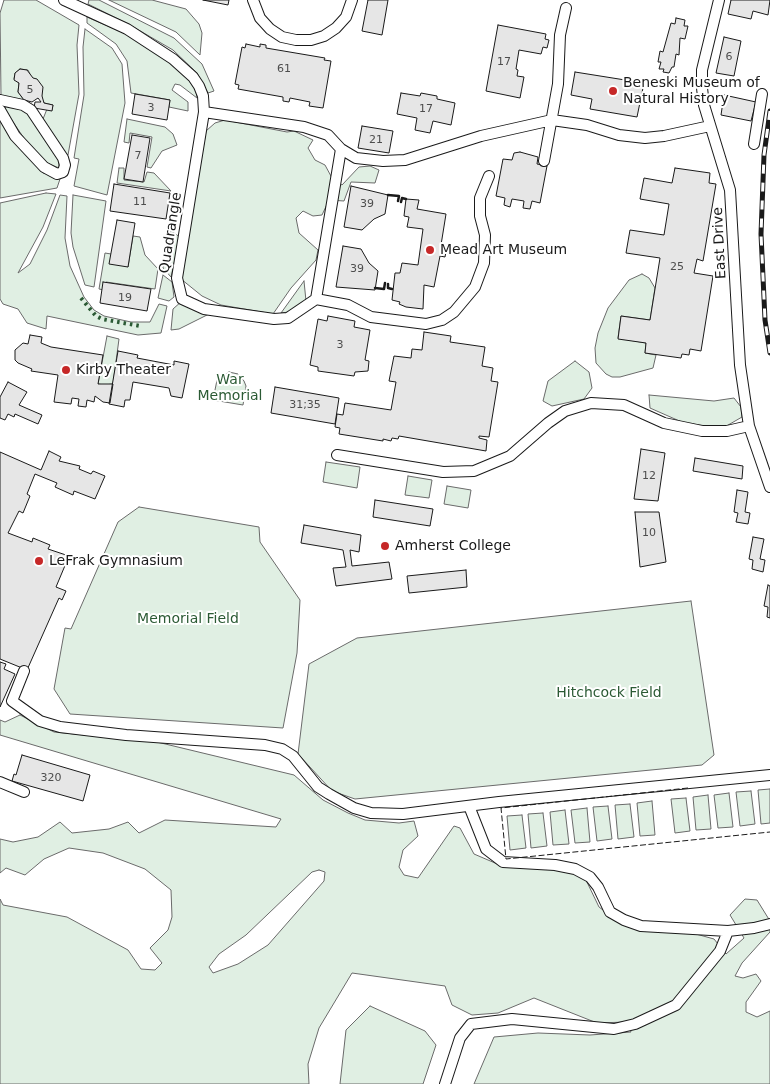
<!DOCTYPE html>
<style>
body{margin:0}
canvas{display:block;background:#fff}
</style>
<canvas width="770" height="1084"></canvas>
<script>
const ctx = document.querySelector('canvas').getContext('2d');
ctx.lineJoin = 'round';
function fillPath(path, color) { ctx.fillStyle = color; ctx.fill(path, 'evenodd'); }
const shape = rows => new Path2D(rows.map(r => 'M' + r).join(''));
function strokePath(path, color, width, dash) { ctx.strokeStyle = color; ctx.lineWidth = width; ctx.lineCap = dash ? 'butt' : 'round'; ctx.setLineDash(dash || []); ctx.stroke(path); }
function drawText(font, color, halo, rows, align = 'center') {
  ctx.font = font + ' "DejaVu Sans",sans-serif'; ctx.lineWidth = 4; ctx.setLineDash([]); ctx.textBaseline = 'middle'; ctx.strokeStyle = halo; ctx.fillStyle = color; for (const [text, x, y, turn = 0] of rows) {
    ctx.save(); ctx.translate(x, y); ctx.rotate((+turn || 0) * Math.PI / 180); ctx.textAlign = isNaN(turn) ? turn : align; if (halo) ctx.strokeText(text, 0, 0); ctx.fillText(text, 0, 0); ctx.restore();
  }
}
const green = shape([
 [4,0,36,0,79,25,77,45,79,94,68,155,66,155,43,119,47,109,52,110,53,105,44,103,28,70,20,69,15,73,14,79,19,83,18,92,24,100,1,96,0,13,4,0],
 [89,0,99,0,174,38,202,64,214,91,208,93,197,73,173,50,130,25,88,4,89,0],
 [109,0,152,0,186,9,199,24,202,33,200,55,176,32,109,0],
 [87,17,124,33,161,54,188,79,196,91,197,98,180,85,175,84,172,90,188,102,188,111,169,107,170,100,131,93,127,61,116,44,87,23,87,17],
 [85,29,112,48,122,64,125,103,107,195,74,186,79,159,74,158,84,95,83,47,85,29],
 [0,103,26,110,59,155,59,168,47,163,28,144,0,103],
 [127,119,165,127,173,134,177,145,162,151,151,168,147,167,152,137,130,133,129,143,124,142,127,119],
 [0,120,43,173,61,176,57,188,0,198,0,120],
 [225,120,287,132,294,131,313,140,308,148,315,160,325,165,332,178,342,185,359,167,370,166,379,170,375,183,351,182,344,201,329,200,322,215,313,216,303,211,296,218,299,233,318,250,316,260,291,288,273,314,221,305,202,296,181,279,206,131,215,123,225,120],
 [119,168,124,168,124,180,144,182,147,172,154,173,171,191,117,183,119,168],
 [46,193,56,194,43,227,18,273,30,264,47,230,60,195,67,196,65,238,70,266,84,297,94,310,104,316,131,322,150,322,159,304,167,306,161,333,138,335,47,316,46,329,27,323,18,309,3,304,0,299,0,203,46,193],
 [73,195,106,201,94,287,85,285,73,247,71,233,73,195],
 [171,231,180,237,171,277,163,268,171,231],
 [133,236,140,237,145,255,158,269,155,289,106,282,104,290,99,289,105,253,111,254,128,267,133,236],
 [642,274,649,278,655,288,650,320,621,316,618,338,646,343,645,353,656,355,653,368,620,377,612,377,606,374,596,363,595,348,598,333,608,308,629,280,642,274],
 [163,275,172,282,174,297,169,301,158,298,163,275],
 [304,281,306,301,289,312,281,313,304,281],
 [182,301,213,312,179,329,171,330,173,309,182,301],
 [107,336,119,339,113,384,104,385,98,384,107,336],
 [575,361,589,372,592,388,584,399,552,406,543,401,548,381,575,361],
 [229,372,238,374,244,381,246,386,243,405,213,400,217,380,229,372],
 [649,395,714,401,734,398,741,407,742,417,723,428,684,423,650,408,649,395],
 [326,462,360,467,357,488,323,482,326,462],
 [408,476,432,480,429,498,405,495,408,476],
 [447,486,471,490,468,508,444,504,447,486],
 [139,507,259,527,260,542,300,600,297,653,283,728,70,714,54,689,65,628,71,629,118,522,139,507],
 [691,601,714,755,702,765,355,799,332,791,298,754,309,664,357,638,691,601],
 [20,715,54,732,157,742,294,775,323,800,348,813,365,820,399,823,414,821,418,836,403,850,399,867,404,875,418,878,454,826,460,828,474,854,502,866,550,866,572,872,586,880,599,907,611,916,639,929,696,934,714,939,726,954,744,938,730,915,745,899,757,900,770,921,770,932,742,963,735,976,743,978,756,974,761,981,746,1002,746,1012,757,1017,770,1011,770,1084,474,1084,494,1037,538,1033,590,1035,631,1032,627,1022,597,1023,534,998,498,1013,472,1015,452,1005,445,986,352,973,319,1028,308,1064,309,1084,0,1084,0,899,3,905,67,917,128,950,141,969,155,970,162,963,150,948,168,930,172,917,171,890,145,869,103,853,69,848,44,859,25,875,6,868,0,873,0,839,13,842,38,837,60,822,72,833,109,829,128,822,139,833,165,820,276,827,281,819,0,735,0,720,5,722,20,715],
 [319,870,325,872,324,881,268,945,238,964,213,973,209,967,219,954,246,935,312,872,319,870],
 [770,789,770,823,761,824,758,790,770,789],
 [751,791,755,824,740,826,736,792,751,791],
 [729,793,733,827,718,828,714,795,729,793],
 [708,795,711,829,696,830,693,797,708,795],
 [686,798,690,831,675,833,671,799,686,798],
 [652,801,655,835,640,836,637,803,652,801],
 [630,804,634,837,618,839,615,805,630,804],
 [608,806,612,839,597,841,593,807,608,806],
 [587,808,590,842,575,843,571,810,587,808],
 [565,810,569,844,553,845,550,812,565,810],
 [543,813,547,846,531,848,528,814,543,813],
 [522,815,526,848,510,850,507,816,522,815],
 [370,1006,425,1031,436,1045,423,1084,340,1084,346,1030,370,1006]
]);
fillPath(green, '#e0efe3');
strokePath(green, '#6a6a6a', 1);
const building = shape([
 [203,0,229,0,228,5,203,0],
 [368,0,388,0,382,35,362,31,368,0],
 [731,0,770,0,768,15,753,11,751,19,728,14,731,0],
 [676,18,685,20,684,26,688,26,685,39,680,38,679,55,676,54,674,67,672,67,669,73,663,72,664,69,659,69,661,62,658,62,660,51,663,52,671,23,675,24,676,18],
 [498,25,546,34,545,39,549,40,547,48,543,47,541,54,519,50,516,69,518,70,517,76,524,77,520,98,486,91,498,25],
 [724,37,741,41,734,76,716,73,724,37],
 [246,44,260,47,260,44,266,45,266,48,325,58,324,60,331,61,323,108,309,106,310,102,290,98,289,102,283,101,283,97,238,89,239,85,235,84,242,47,245,48,246,44],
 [20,69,27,70,33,78,37,79,43,87,42,96,44,103,53,105,52,111,34,108,35,102,41,102,38,98,32,102,24,100,18,92,19,83,14,80,15,73,20,69],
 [575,72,644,83,637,117,590,109,592,99,571,95,575,72],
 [401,93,420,96,421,93,437,96,437,99,455,103,451,125,433,121,430,133,415,130,417,118,397,114,401,93],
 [135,94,170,100,167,120,132,114,135,94],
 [724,95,756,102,751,121,721,115,724,95],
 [362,126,393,131,389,153,358,148,362,126],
 [132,135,150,138,143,182,124,179,132,135],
 [520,152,538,157,537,164,547,166,540,203,532,201,530,209,523,208,524,201,512,199,510,207,504,205,505,198,496,196,503,159,512,160,514,153,520,152],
 [675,168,710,173,709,183,716,184,703,261,697,259,694,273,713,276,701,351,690,349,689,355,682,354,681,358,645,353,646,343,618,339,621,316,650,320,660,258,626,253,630,230,664,235,669,204,640,199,644,178,672,183,675,168],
 [114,184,170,193,166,219,110,211,114,184],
 [351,186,388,195,385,214,374,219,362,230,344,227,351,186],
 [406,199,419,200,417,209,446,214,441,245,447,246,445,257,440,256,434,287,424,285,423,309,406,307,399,304,400,302,392,300,395,273,400,273,402,263,418,265,423,229,407,227,409,217,404,216,406,199],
 [117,220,135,223,128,267,109,264,117,220],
 [343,246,361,249,369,263,378,271,375,290,336,287,343,246],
 [103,282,151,289,147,311,100,303,103,282],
 [328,316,355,321,354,327,370,330,365,360,369,361,368,371,355,372,354,376,318,371,318,367,310,365,318,319,327,321,328,316],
 [424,332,451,336,450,342,485,347,482,366,493,368,491,381,498,382,489,437,479,436,479,438,487,440,486,451,399,436,398,439,392,438,391,441,383,439,383,441,339,434,340,428,335,427,337,414,343,415,345,403,391,410,396,382,389,381,394,356,411,358,412,349,422,350,424,332],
 [30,335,42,337,41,343,51,347,103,355,98,384,113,384,110,403,103,402,95,396,94,402,87,400,86,407,78,406,79,399,72,398,71,404,54,402,58,375,31,371,32,369,18,363,15,360,15,350,23,343,28,344,30,335],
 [118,351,138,355,137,358,174,365,174,361,189,364,182,398,171,396,169,388,133,382,130,400,125,400,124,407,109,404,118,351],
 [8,382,27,392,19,405,42,415,38,424,15,414,14,417,8,414,5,420,0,418,0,397,8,382],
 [275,387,339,398,335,424,271,413,275,387],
 [641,449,665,453,658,501,634,499,641,449],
 [49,451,61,457,59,461,80,466,79,469,91,474,93,471,105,476,95,499,74,491,73,495,55,487,57,483,35,474,27,494,30,496,23,513,19,511,8,533,32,542,33,538,50,545,48,549,69,556,56,587,66,591,62,600,59,598,27,670,0,659,0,452,41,470,49,451],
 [695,458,743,466,742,479,693,471,695,458],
 [737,490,748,492,745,512,750,513,748,524,736,522,738,513,734,512,737,490],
 [375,500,433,509,430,526,373,517,375,500],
 [635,512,659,512,666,562,640,567,635,512],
 [304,525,361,535,359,552,350,550,352,566,389,562,392,579,336,586,333,568,346,567,343,550,301,543,304,525],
 [753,537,764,539,760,559,765,560,763,572,752,569,753,560,749,559,753,537],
 [466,570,467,587,409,593,407,576,466,570],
 [768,585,770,586,770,618,767,617,768,607,764,606,768,585],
 [0,662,6,664,4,669,15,674,0,707,0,662],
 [22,755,90,775,83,801,12,781,14,774,16,775,22,755]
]);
fillPath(building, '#e6e6e6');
strokePath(building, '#1a1a1a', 1);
const minor = shape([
 [64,0,127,29,173,59,193,77,199,86,203,96,204,112],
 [253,0,260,18,270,29,282,37,296,40,311,40,324,36,336,28,346,17,352,0],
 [719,0,702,70,702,88,704,105,730,190,740,365,749,426,770,487],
 [0,100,23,105,31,110,63,158,65,165,63,172,57,174,44,167,15,136,0,110],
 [754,144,762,94],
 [341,149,316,299,288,318,274,319,204,309,182,299,177,278,204,112,304,127,328,135,341,149,356,158,383,161,405,160,481,136,552,120,587,125,619,135,645,138,664,136,710,126],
 [544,161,558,84,560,35,566,8],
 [316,299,348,305,371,317,426,324,442,320,454,312,475,287,484,263,485,235,480,216,480,198,489,176],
 [337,455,443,472,474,471,510,456,548,423,565,411,591,403,624,405,664,423,702,431,727,431,749,426],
 [24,671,12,701,40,721,60,727,126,735,265,745,282,749,293,756,318,787,329,794,354,808,371,813,403,814,499,802,770,775],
 [0,782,24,792],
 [469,806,486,849,503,862,555,865,575,869,590,877,598,887,610,912,624,920,641,926,728,931],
 [445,1084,460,1038,471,1024,512,1019,614,1029,635,1024,676,1005,720,951,728,931,754,928,770,924]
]);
strokePath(minor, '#1a1a1a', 12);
strokePath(minor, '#fff', 10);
const rail = shape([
 [770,111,764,155,761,234,765,320,770,353]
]);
strokePath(rail, '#1a1a1a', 5);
strokePath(rail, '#fff', 3, [9]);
strokePath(shape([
 [81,298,96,316,102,319,140,326]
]), '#2b5a34', 4, [2.5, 4]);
strokePath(shape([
 [688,788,501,808,506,859,770,832]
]), '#1a1a1a', 1, [6, 2.5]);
strokePath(shape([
 [388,195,399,196,398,201],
 [401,202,402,198,406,199],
 [388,284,388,288,392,289],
 [375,288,384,289,385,283]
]), '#1a1a1a', 2.5);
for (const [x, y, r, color] of [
 [613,91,5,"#c62828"],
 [430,250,5,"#c62828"],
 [66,370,5,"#c62828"],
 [385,546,5,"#c62828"],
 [39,561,5,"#c62828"]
]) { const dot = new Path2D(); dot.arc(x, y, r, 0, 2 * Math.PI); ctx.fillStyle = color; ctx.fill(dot); strokePath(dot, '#fff', 2); }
drawText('11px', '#4d4d4d', null, [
 ["6",729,57],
 ["17",504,62],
 ["61",284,69],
 ["5",30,90],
 ["3",151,108],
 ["17",426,109],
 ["21",376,140],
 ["7",138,156],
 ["11",140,202],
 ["39",367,204],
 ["25",677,267],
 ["39",357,269],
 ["19",125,298],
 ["3",340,345],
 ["31;35",305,405],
 ["12",649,476],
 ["10",649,533],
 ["320",51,778]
]);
drawText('14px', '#1a1a1a', '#fff', [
 ["Beneski Museum of",623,83],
 ["Natural History",623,99],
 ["Mead Art Museum",440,250],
 ["Kirby Theater",76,370],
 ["Amherst College",395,546],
 ["LeFrak Gymnasium",49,561]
], 'left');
drawText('14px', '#1a1a1a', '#fff', [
 ["Quadrangle",171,233,-81],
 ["East Drive",720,243,-93]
]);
drawText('14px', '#2b5a34', '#fff', [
 ["War",230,380],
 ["Memorial",230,396],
 ["Memorial Field",188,619],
 ["Hitchcock Field",609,693]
]);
</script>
